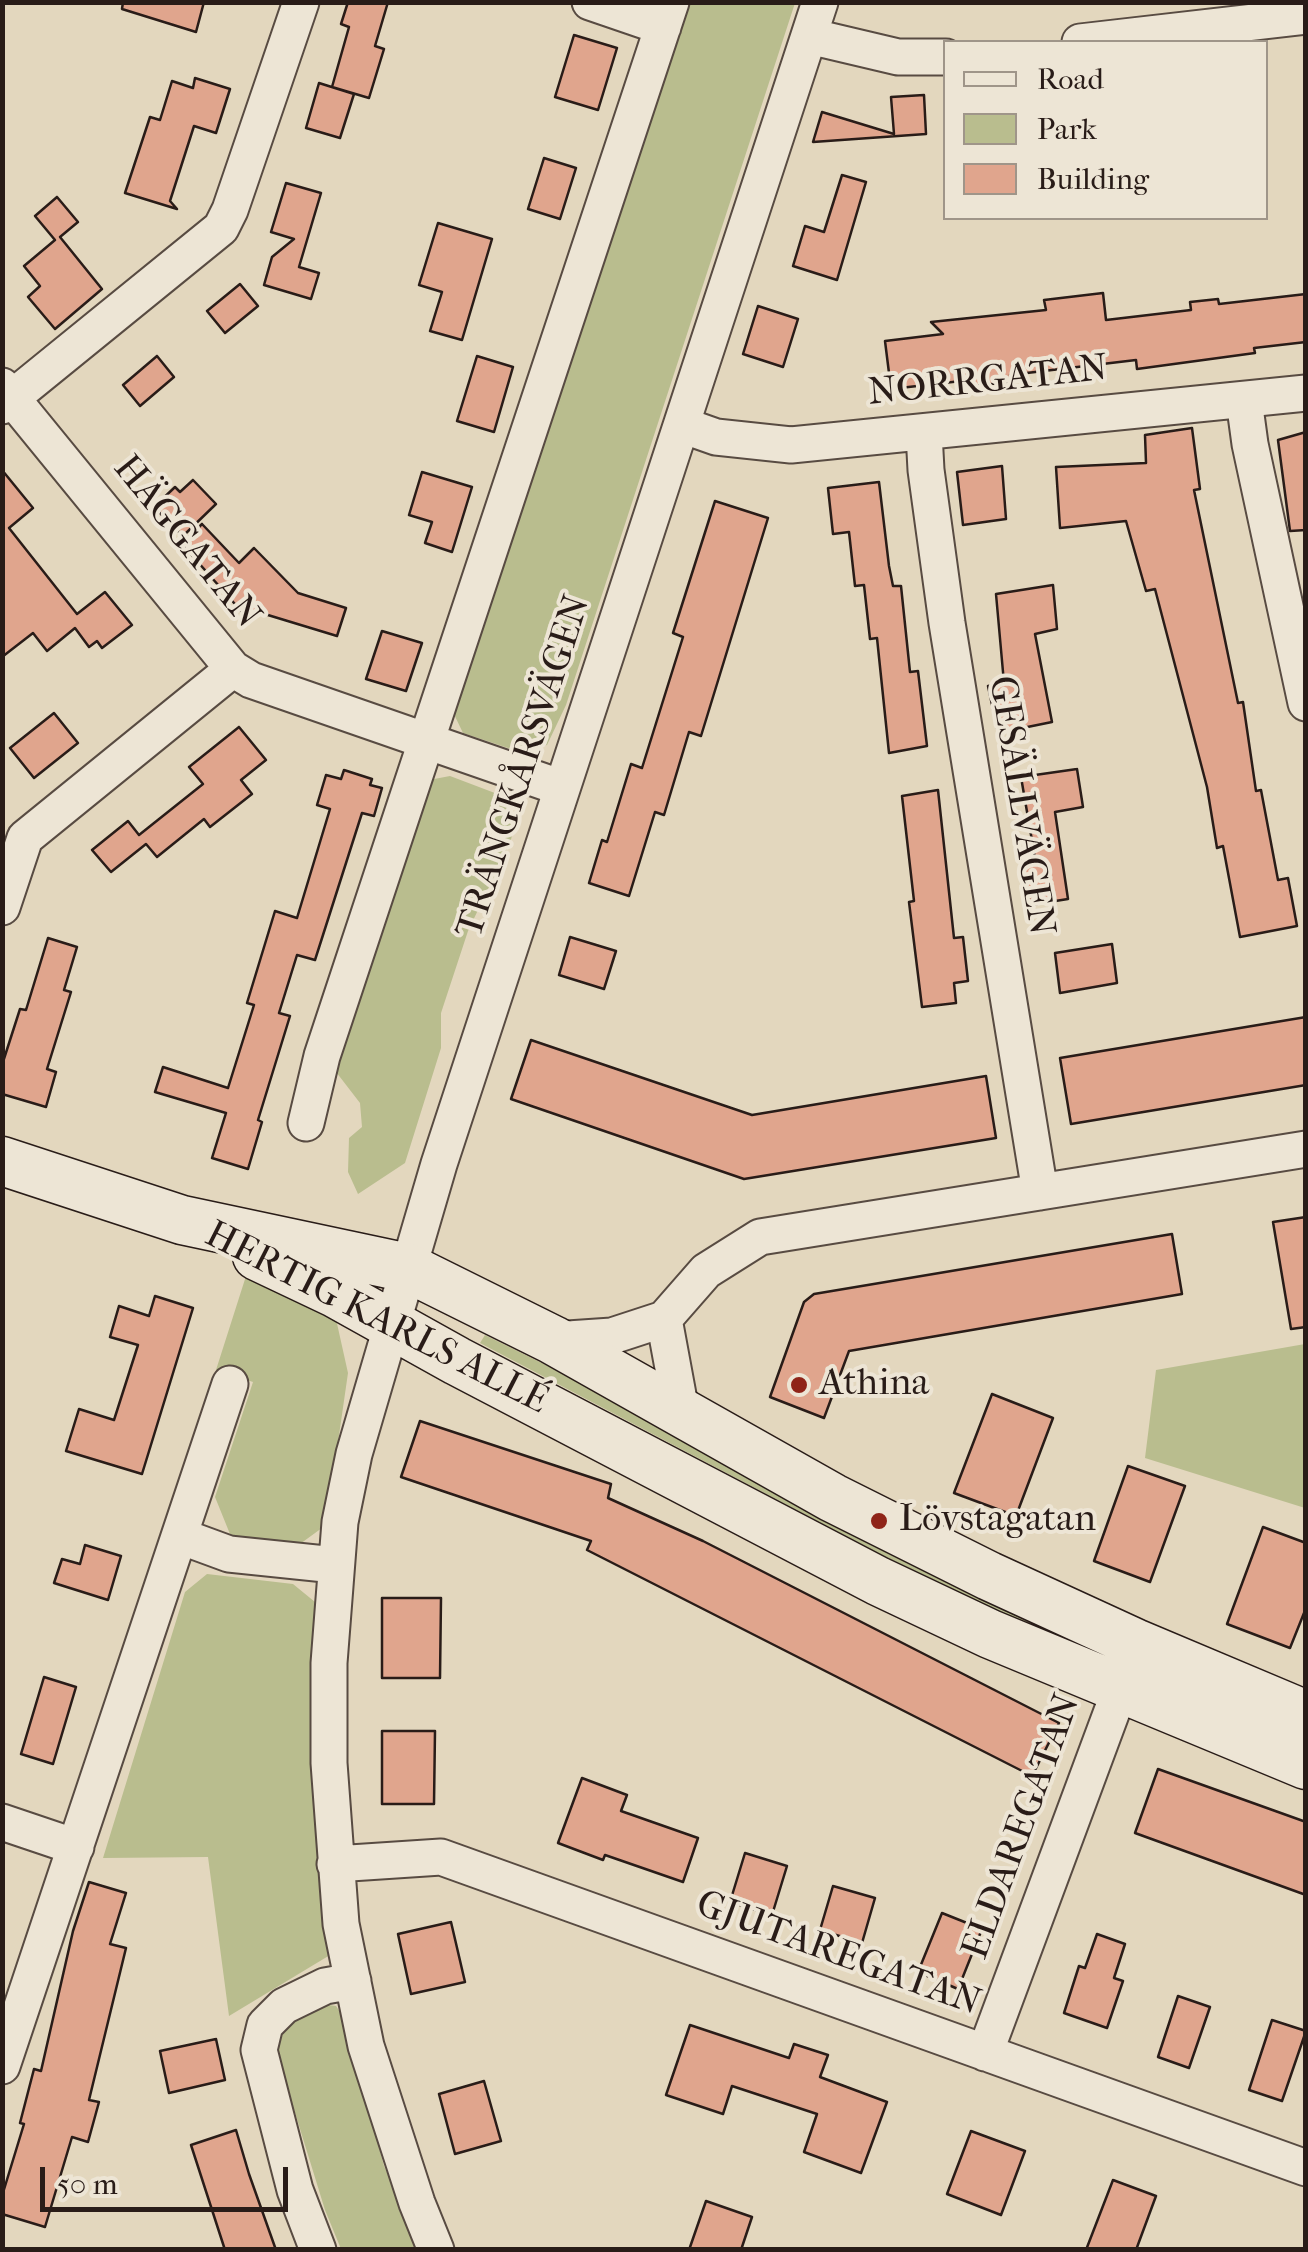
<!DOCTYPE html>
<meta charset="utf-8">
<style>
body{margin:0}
#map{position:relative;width:1308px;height:2252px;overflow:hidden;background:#e3d7be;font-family:"IM FELL French Canon",serif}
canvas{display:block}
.frame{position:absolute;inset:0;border:5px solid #291c18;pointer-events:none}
.legend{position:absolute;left:943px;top:40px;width:325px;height:180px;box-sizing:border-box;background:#ede5d5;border:2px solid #9f9589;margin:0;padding:12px 18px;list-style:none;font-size:30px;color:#291c18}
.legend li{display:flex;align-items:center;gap:20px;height:50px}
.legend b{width:50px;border:2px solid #9f9589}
.scale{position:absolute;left:40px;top:2167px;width:248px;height:45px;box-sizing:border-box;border:5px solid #291c18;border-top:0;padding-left:12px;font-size:30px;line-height:35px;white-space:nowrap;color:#291c18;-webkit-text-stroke:8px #ede5d5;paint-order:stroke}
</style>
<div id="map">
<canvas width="1308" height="2252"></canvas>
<div class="frame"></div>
<ul class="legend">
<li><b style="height:12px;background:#ede5d5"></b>Road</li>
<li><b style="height:28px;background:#b9bd8e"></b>Park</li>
<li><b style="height:28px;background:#e0a58d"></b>Building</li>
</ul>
<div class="scale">50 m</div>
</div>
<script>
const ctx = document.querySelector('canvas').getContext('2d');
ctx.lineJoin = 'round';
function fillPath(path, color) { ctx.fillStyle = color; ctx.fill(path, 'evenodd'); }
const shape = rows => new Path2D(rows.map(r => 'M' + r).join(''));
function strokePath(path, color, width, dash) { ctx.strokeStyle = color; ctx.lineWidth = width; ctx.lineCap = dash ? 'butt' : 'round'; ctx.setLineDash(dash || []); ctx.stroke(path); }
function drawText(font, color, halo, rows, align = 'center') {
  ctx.font = font + ' "IM FELL French Canon",serif'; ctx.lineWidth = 8; ctx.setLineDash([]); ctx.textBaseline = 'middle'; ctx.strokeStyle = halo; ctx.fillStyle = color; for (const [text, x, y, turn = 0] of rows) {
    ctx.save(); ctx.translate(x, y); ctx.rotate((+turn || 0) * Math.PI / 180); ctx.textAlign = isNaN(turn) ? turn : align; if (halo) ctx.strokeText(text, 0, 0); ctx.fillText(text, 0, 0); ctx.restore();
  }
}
fillPath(shape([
 [683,3,795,3,566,705,547,745,520,752,463,733,452,710],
 [450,776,508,798,516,821,510,843,468,931,441,1013,441,1048,405,1163,358,1194,348,1172,349,1138,362,1127,360,1103,333,1068,429,780],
 [246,1276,334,1310,348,1373,326,1525,300,1544,232,1539,215,1497,253,1382,216,1370],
 [485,1335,558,1371,614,1392,1102,1647,1098,1658,884,1556,480,1343],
 [1305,1344,1305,1508,1145,1458,1156,1370],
 [207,1574,293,1584,315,1602,315,1808,330,1955,229,2016,208,1857,103,1858,185,1592],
 [322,2004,336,2006,344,2018,384,2166,421,2249,341,2249,325,2210,276,2051,286,2026]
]), '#b9bd8e');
const building = shape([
 [123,2,204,2,196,32,122,9,123,2],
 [348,2,388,2,375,46,384,49,369,98,332,87,349,27,341,24,348,2],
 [574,35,617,48,598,110,555,97,574,35],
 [195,78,230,89,216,133,194,126,170,201,177,209,125,193,150,117,160,120,172,81,193,88,195,78],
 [319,83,354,94,340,138,306,128,319,83],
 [924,95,926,134,813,142,822,112,894,134,891,97,924,95],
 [544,158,576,168,560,219,528,209,544,158],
 [842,175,866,182,837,280,793,266,805,226,824,232,842,175],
 [286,183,321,193,299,267,319,273,311,299,264,285,272,257,294,239,271,232,286,183],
 [57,197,78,222,60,237,102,289,55,329,28,297,40,286,24,266,55,240,35,216,57,197],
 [438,223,492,239,462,340,430,331,442,292,419,285,438,223],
 [240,284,258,306,225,333,207,311,240,284],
 [1103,293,1106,320,1191,310,1190,302,1218,299,1219,304,1306,294,1306,342,1254,348,1255,353,1137,369,1136,360,1010,375,1011,382,971,386,970,380,891,389,885,341,943,334,931,322,1046,310,1044,300,1103,293],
 [758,306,798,319,783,367,743,354,758,306],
 [157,356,174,377,140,406,123,385,157,356],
 [477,356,513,367,494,432,457,421,477,356],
 [1192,428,1200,489,1194,490,1238,703,1243,702,1256,791,1261,790,1278,880,1288,878,1297,926,1240,937,1223,846,1217,848,1207,787,1155,589,1146,591,1126,521,1060,528,1056,467,1146,463,1145,435,1192,428],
 [1306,432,1306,530,1290,531,1278,440,1306,432],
 [1002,466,1006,519,963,525,957,472,1002,466],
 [2,470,33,508,9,528,77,614,105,592,132,625,102,648,97,641,89,647,75,628,47,651,33,633,2,657,2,470],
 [422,472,472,487,452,552,425,543,432,522,409,515,422,472],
 [193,480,216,504,183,536,154,507,175,487,180,492,193,480],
 [879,482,889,566,893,586,901,586,910,672,918,671,927,746,889,753,877,638,870,639,864,585,855,586,849,532,833,534,828,488,879,482],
 [715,501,768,518,701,736,689,732,664,815,655,812,629,896,589,883,602,840,607,842,631,764,642,768,683,637,673,633,715,501],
 [202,524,239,563,254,548,298,593,346,608,337,636,258,612,249,620,182,544,202,524],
 [1053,585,1057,629,1035,634,1052,722,998,733,988,686,1004,683,996,594,1053,585],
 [382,631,422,643,406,691,366,679,382,631],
 [54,713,78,743,34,778,10,748,54,713],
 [239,727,266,760,241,780,252,794,210,827,204,819,157,857,146,844,111,872,92,850,128,821,139,835,203,784,189,767,239,727],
 [1077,769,1083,807,1055,812,1068,899,1030,905,1022,860,1035,858,1021,777,1077,769],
 [344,770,372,779,370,785,382,788,374,816,362,813,315,960,297,955,279,1013,290,1016,258,1120,262,1122,248,1169,212,1158,226,1113,155,1092,163,1067,228,1088,254,1005,247,1003,275,911,297,918,330,809,317,805,326,775,341,779,344,770],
 [938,790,954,938,963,937,968,981,954,983,956,1003,922,1007,909,902,914,901,902,796,938,790],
 [570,937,616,951,604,989,559,975,570,937],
 [48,938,77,947,64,990,71,992,47,1069,56,1072,46,1107,2,1094,2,1065,20,1009,26,1010,48,938],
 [1112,944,1117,983,1060,993,1055,953,1112,944],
 [1306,1017,1306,1085,1071,1124,1060,1058,1306,1017],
 [531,1040,752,1115,986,1076,996,1138,744,1179,511,1099,531,1040],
 [1306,1217,1306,1327,1291,1329,1273,1222,1306,1217],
 [1172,1234,1182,1294,849,1351,824,1418,770,1397,804,1302,814,1294,1172,1234],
 [155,1296,193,1308,142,1474,66,1451,79,1409,114,1420,138,1345,110,1337,119,1306,149,1316,155,1296],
 [992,1394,1053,1418,1016,1516,954,1493,992,1394],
 [420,1421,611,1484,608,1498,703,1541,1059,1723,1032,1776,587,1550,591,1541,401,1477,420,1421],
 [1128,1466,1185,1486,1150,1582,1094,1561,1128,1466],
 [1263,1527,1306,1543,1306,1608,1290,1648,1227,1624,1263,1527],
 [85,1545,121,1556,108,1600,54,1583,62,1559,80,1564,85,1545],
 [382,1598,441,1598,440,1678,382,1678,382,1598],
 [44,1677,76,1687,53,1764,21,1754,44,1677],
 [382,1731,435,1731,434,1804,382,1804,382,1731],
 [1158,1769,1306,1822,1306,1895,1135,1833,1158,1769],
 [582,1778,627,1795,621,1811,698,1838,683,1882,605,1855,603,1860,558,1843,582,1778],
 [745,1853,787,1866,772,1915,730,1902,745,1853],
 [89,1882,126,1893,110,1944,126,1948,89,2100,99,2102,88,2142,72,2137,45,2227,2,2214,2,2196,24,2124,20,2123,34,2069,41,2071,73,1931,89,1882],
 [833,1886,875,1898,862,1943,820,1930,833,1886],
 [942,1913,982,1929,958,1989,918,1972,942,1913],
 [451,1922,465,1982,411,1994,398,1934,451,1922],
 [1097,1934,1125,1944,1114,1978,1123,1981,1107,2028,1064,2013,1079,1966,1085,1968,1097,1934],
 [1178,1996,1210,2007,1189,2068,1158,2057,1178,1996],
 [1272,2020,1306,2031,1282,2101,1249,2090,1272,2020],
 [690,2025,789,2058,794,2044,828,2055,820,2077,887,2102,861,2173,804,2152,817,2114,732,2086,723,2114,666,2095,690,2025],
 [216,2039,225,2080,169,2093,160,2051,216,2039],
 [484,2081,501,2141,455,2154,439,2094,484,2081],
 [236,2130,249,2174,276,2250,225,2250,191,2145,236,2130],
 [971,2131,1025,2151,1001,2215,947,2194,971,2131],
 [1113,2180,1156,2196,1136,2250,1086,2250,1113,2180],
 [706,2201,752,2217,741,2250,689,2250,706,2201]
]);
fillPath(building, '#e0a58d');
strokePath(building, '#291c18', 2.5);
const minor = shape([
 [590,2,663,27],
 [809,36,898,57,946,57],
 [1080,42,1306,16],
 [2,386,233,669,251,680,562,788],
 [1244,400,1250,444,1306,703],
 [2,406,221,228,230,210,301,2],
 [682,425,716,437,791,445,1306,393],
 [924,433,926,470,947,623,1040,1192],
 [2,907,25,838,233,669],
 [306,1123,322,1056,671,2],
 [664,1319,681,1411],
 [553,1340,612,1336,664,1319,706,1271,760,1237,1306,1149],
 [180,1536,229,1554,335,1565],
 [2,1822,76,1847],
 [335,1864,441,1857,1306,2168],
 [985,2053,1121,1687],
 [2,2066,230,1384],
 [318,2250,295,2190,259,2050,265,2025,284,2006,325,1986,353,1981],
 [436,2250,417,2203,366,2046,341,1924,329,1763,329,1663,340,1522,354,1454,439,1164,820,2]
]);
const secondary = shape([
 [2,1161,182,1220,408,1268,553,1340,833,1498,989,1576,1135,1643,1306,1715],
 [257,1256,335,1293,457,1361,878,1581,990,1634,1306,1765]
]);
strokePath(minor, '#584b42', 39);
strokePath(secondary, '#291c18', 51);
strokePath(minor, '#ede5d5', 35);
strokePath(secondary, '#ede5d5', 48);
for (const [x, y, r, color] of [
 [799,1385,10,"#8f2418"],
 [879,1521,10,"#8f2418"]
]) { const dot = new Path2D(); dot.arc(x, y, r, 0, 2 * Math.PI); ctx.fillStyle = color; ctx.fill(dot); strokePath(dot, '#ede5d5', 4); }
drawText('38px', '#291c18', '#ede5d5', [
 ["NORRGATAN",988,382,-6],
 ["HÄGGATAN",186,543,51],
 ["TRÄNGKÅRSVÄGEN",525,767,-72],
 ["GESÄLLVÄGEN",1020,806,81],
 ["HERTIG KARLS ALLÉ",376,1319,27],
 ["ELDAREGATAN",1023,1827,-70],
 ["GJUTAREGATAN",838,1955,20]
]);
drawText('38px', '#291c18', '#ede5d5', [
 ["Athina",819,1385],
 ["Lövstagatan",899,1521]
], 'left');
</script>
